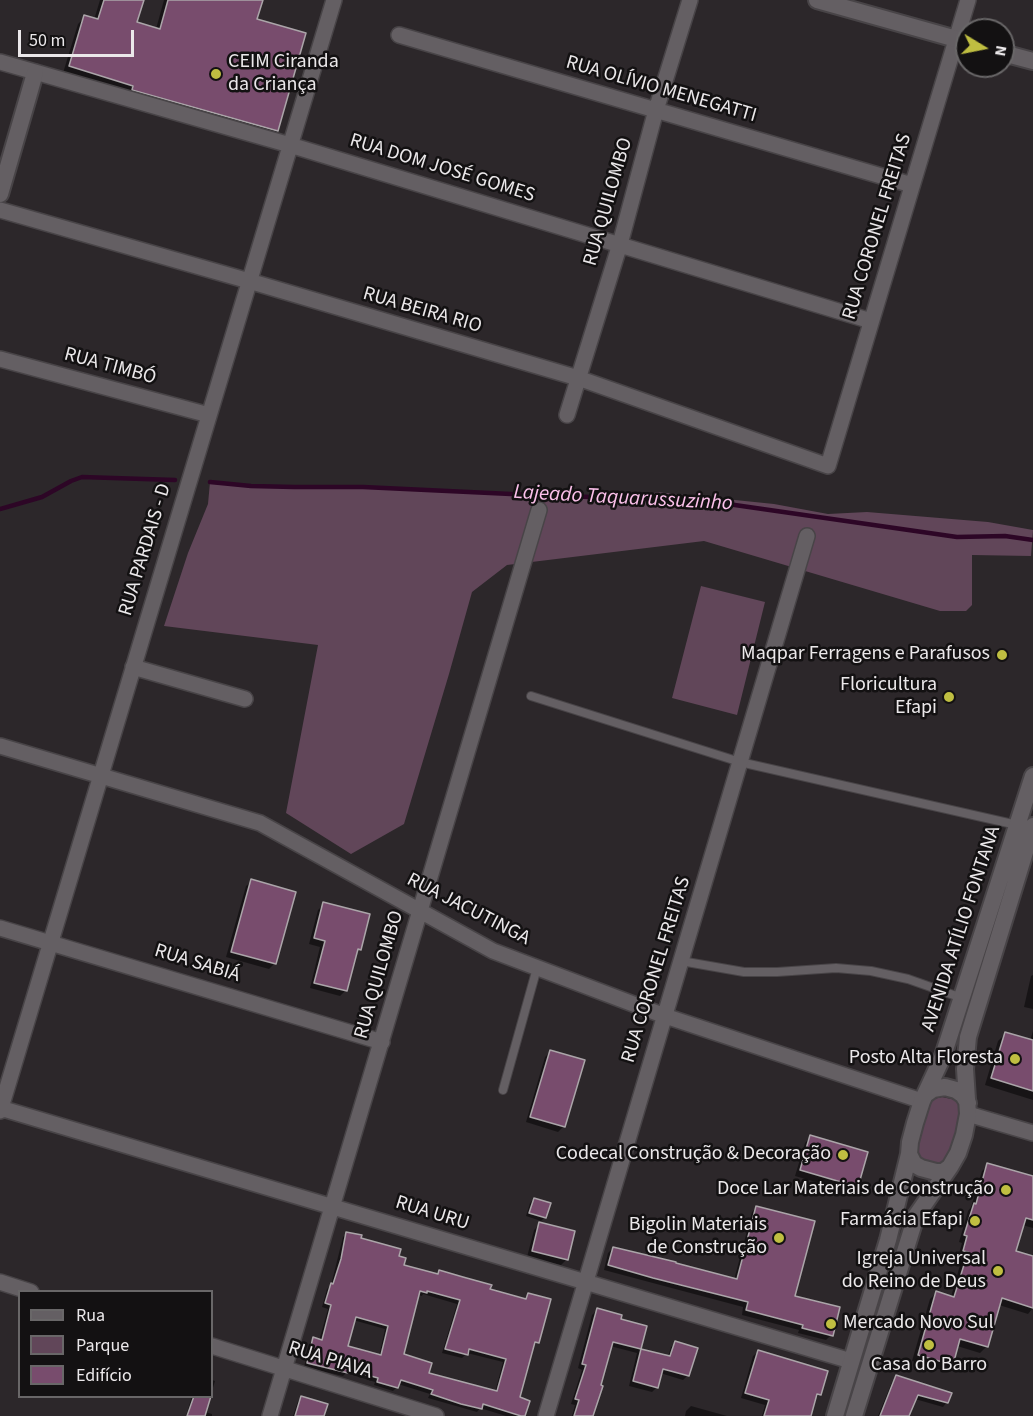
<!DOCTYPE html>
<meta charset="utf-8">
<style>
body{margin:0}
#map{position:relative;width:1033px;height:1416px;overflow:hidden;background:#2c272a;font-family:"Source Sans 3",sans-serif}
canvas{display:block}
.legend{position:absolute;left:18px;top:1290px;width:195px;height:108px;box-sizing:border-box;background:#131112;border:2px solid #696768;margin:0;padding:8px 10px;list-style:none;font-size:18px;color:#ebe8ea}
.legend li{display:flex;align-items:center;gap:12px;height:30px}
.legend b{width:30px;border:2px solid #696768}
.north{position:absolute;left:955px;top:18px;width:60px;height:60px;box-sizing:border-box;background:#131112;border:2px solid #696768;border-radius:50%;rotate:100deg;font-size:16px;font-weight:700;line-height:24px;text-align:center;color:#ebe8ea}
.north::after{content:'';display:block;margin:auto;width:21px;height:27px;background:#bfbe41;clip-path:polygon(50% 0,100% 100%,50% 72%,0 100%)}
.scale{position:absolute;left:18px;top:30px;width:116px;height:27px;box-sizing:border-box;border:3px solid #ebe8ea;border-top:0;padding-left:8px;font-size:18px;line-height:21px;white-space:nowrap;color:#ebe8ea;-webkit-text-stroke:4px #131112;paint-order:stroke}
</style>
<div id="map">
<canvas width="1033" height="1416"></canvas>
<ul class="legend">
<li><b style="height:8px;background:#645f63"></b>Rua</li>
<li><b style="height:16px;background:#614659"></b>Parque</li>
<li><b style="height:16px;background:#784c6d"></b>Edifício</li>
</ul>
<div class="north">N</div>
<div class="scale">50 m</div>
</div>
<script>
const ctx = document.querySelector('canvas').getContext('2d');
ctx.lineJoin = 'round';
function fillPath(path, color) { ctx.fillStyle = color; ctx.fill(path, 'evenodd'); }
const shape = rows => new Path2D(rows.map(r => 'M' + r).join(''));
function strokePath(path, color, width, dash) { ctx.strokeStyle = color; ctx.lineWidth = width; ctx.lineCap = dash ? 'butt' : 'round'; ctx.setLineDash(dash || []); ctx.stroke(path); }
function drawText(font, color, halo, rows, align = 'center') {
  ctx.font = font + ' "Source Sans 3",sans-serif'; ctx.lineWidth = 5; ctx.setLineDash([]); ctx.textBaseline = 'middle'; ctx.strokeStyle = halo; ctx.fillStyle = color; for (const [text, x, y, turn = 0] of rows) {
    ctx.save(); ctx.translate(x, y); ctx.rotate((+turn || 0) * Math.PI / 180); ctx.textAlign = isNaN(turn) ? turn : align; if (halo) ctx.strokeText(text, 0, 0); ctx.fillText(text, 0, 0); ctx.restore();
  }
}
fillPath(shape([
 [210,482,251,486,294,487,363,487,532,495,640,498,657,492,774,504,828,514,867,512,988,522,1033,530,1031,556,972,555,972,605,966,611,940,611,704,541,507,565,472,592,449,674,404,824,351,854,286,813,318,645,164,626,188,553,208,504],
 [701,586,765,602,737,715,672,698],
 [942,1097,956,1100,960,1106,961,1113,954,1146,943,1163,936,1165,917,1159,915,1143,929,1105,934,1099]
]), '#614659');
fillPath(shape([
 [100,0,142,0,135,24,156,29,164,0,261,0,255,20,304,34,277,131,270,137,63,73,78,24,85,17,94,20],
 [252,881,275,963,269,969,226,957,246,886],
 [324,904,359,949,355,954,346,990,340,996,310,988,320,947,309,944,318,910],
 [1033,975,1033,1011,1033,1009,1024,1007,1031,976],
 [1033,1031,1033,1100,985,1085,998,1041,1005,1034,1030,1041],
 [550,1052,564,1126,558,1132,526,1122,545,1057],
 [810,1137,857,1187,851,1192,795,1176,805,1143],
 [988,1165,1033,1178,1033,1228,1022,1225,1014,1252,1033,1258,1033,1308,1028,1314,999,1305,986,1347,980,1353,957,1346,951,1364,945,1371,912,1361,930,1299,936,1293,951,1297,962,1258,958,1257,962,1243,959,1242,968,1211,971,1207,982,1171],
 [534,1199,545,1217,541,1221,526,1216,530,1203],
 [757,1207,793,1297,831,1335,826,1340,798,1333,799,1330,742,1315,743,1307,604,1270,608,1253,613,1248,734,1280,752,1212],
 [540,1224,567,1259,561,1265,527,1257,534,1230],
 [347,1233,397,1257,402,1266,436,1275,440,1271,489,1290,524,1300,528,1294,537,1342,533,1346,518,1398,524,1416,506,1416,480,1408,477,1412,428,1398,430,1394,398,1384,397,1387,393,1391,374,1385,375,1382,346,1373,343,1376,304,1367,310,1343,314,1339,319,1341,328,1309,322,1307,327,1289,331,1285,343,1237],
 [423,1294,457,1304,442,1353,462,1358,467,1353,503,1362,495,1392,427,1374,402,1355,418,1295,422,1296],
 [353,1320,385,1329,379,1356,347,1347],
 [597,1310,619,1321,645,1327,639,1350,668,1357,671,1347,675,1343,688,1375,683,1380,660,1373,657,1387,652,1392,629,1386,637,1353,610,1346,592,1415,594,1416,572,1416,575,1405,571,1404,582,1370,578,1368,592,1315],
 [758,1352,820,1394,815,1399,809,1416,762,1416,765,1405,741,1398,753,1356],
 [897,1377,947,1402,943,1407,915,1399,907,1416,878,1416,892,1382],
 [212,1380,215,1381,212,1391],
 [192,1396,210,1396,205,1412,212,1414,212,1416,186,1416],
 [302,1398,323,1416,293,1416,298,1401],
 [691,1406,727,1416,685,1416,686,1411]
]), '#0007');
strokePath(shape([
 [210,482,251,486,294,487,363,487,532,495,707,501,957,537,1005,536,1033,540],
 [0,509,42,497,71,481,82,477,175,480]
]), '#2d0626', 4.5);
const building = shape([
 [104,0,144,0,137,22,160,29,168,0,263,0,257,19,306,33,278,131,132,90,133,86,69,66,84,15,98,19,104,0],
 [251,879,296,892,276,964,231,952,251,879],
 [323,902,370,914,361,950,358,949,347,991,314,983,325,941,314,938,323,902],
 [1005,1032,1033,1040,1033,1091,991,1078,1005,1032],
 [550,1050,585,1060,565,1127,530,1117,550,1050],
 [810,1135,868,1152,858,1187,800,1170,810,1135],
 [987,1163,1033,1176,1033,1220,1026,1218,1016,1251,1033,1256,1033,1308,1002,1298,988,1347,960,1339,953,1365,918,1355,936,1291,954,1297,968,1252,963,1251,967,1236,964,1235,974,1203,976,1204,987,1163],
 [534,1198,551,1203,546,1218,529,1213,534,1198],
 [756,1206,815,1221,795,1296,840,1307,833,1336,802,1328,803,1325,746,1310,748,1302,653,1278,608,1265,613,1247,676,1262,676,1263,737,1279,756,1206],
 [539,1222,575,1231,568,1260,532,1251,539,1222],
 [346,1232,362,1235,361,1238,401,1249,399,1256,406,1258,404,1265,438,1274,439,1270,463,1277,492,1285,490,1289,526,1299,528,1293,551,1299,539,1343,535,1342,520,1397,530,1401,525,1416,521,1416,483,1404,482,1409,461,1404,431,1394,433,1390,401,1380,398,1388,377,1382,378,1378,349,1370,348,1373,307,1363,313,1337,322,1340,331,1305,325,1303,331,1283,333,1284,341,1259,346,1232],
 [420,1291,427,1293,427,1291,460,1300,445,1349,468,1355,469,1349,506,1359,497,1391,429,1373,432,1363,404,1354,420,1291],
 [356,1317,388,1326,381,1355,348,1346,356,1317],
 [597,1308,622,1315,621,1319,647,1326,641,1349,670,1356,675,1341,698,1348,689,1376,663,1369,658,1388,633,1381,641,1349,613,1342,601,1385,603,1386,593,1416,574,1416,579,1400,575,1399,586,1365,582,1364,597,1308],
 [758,1350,828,1371,821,1395,817,1394,811,1416,764,1416,769,1400,745,1393,758,1350],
 [896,1375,952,1393,948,1403,918,1395,909,1416,880,1416,896,1375],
 [194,1396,211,1396,205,1416,187,1416,194,1396],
 [301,1396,328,1404,324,1416,295,1416,301,1396]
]);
fillPath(building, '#784c6d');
strokePath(building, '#aba5a9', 1.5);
const service = shape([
 [531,696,740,762,1017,825],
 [681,961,744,972,777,972,836,968,871,971,908,979,962,998],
 [503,1090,537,968]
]);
const minor = shape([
 [399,35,912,185],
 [0,62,290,145,871,321],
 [0,210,249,281,578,378,828,466,968,0],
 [0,359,209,415],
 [567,415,620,244,656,110,690,0],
 [133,667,245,699],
 [0,746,260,823,493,951,665,1016,922,1101],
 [0,928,382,1042],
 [0,1108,851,1361],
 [0,1111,334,0],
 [968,1114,1033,1133],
 [0,1282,31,1292],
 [212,1346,436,1416],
 [270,1416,539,510],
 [546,1416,807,536]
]);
const tertiary = shape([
 [817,0,967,42],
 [1003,53,1033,61],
 [0,194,35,73]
]);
const secondary = shape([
 [926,1094,933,1089,945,1087,956,1090,963,1095,968,1103],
 [909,1154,914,1164,921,1168,936,1172,943,1172,950,1167],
 [835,1416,888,1240,909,1154,910,1142,915,1123,922,1101,943,1056,1033,776],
 [854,1416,916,1216,950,1167,958,1153,964,1135,968,1114,965,1069,968,1037,1033,826]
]);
strokePath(service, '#484447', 10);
strokePath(minor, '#484447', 18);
strokePath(tertiary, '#484447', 20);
strokePath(secondary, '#484447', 20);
strokePath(service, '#645f63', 8);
strokePath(minor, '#645f63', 15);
strokePath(tertiary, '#645f63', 16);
strokePath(secondary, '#645f63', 16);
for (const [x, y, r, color] of [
 [216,74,6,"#bfbe41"],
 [1002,655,6,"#bfbe41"],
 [949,697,6,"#bfbe41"],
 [1015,1059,6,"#bfbe41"],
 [843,1155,6,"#bfbe41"],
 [1006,1190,6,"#bfbe41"],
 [975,1221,6,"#bfbe41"],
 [779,1238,6,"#bfbe41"],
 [998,1271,6,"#bfbe41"],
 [831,1324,6,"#bfbe41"],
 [929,1345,6,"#bfbe41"]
]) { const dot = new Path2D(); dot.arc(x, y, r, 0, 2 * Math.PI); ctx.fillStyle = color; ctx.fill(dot); strokePath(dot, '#131112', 2); }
drawText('20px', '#ebe8ea', '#131112', [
 ["CEIM Ciranda",228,63,"left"],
 ["da Criança",228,86,"left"],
 ["Maqpar Ferragens e Parafusos",990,655],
 ["Floricultura",937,686],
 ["Efapi",937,709],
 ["Posto Alta Floresta",1003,1059],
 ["Codecal Construção & Decoração",831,1155],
 ["Doce Lar Materiais de Construção",994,1190],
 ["Farmácia Efapi",963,1221],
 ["Bigolin Materiais",767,1226],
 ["de Construção",767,1249],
 ["Igreja Universal",986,1260],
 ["do Reino de Deus",986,1283],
 ["Mercado Novo Sul",843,1324,"left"],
 ["Casa do Barro",929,1366,"center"]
], 'right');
drawText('20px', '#ebe8ea', '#131112', [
 ["RUA OLÍVIO MENEGATTI",661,90,16],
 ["RUA DOM JOSÉ GOMES",442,169,17],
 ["RUA QUILOMBO",609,202,-74],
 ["RUA CORONEL FREITAS",878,227,-73],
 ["RUA BEIRA RIO",422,311,16],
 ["RUA TIMBÓ",110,367,15],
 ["RUA PARDAIS - D",146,550,-73],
 ["RUA JACUTINGA",468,910,27],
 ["AVENIDA ATÍLIO FONTANA",962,929,-72],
 ["RUA SABIÁ",197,964,17],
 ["RUA CORONEL FREITAS",657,970,-73],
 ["RUA QUILOMBO",380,975,-74],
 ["RUA URU",432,1214,17],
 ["RUA PIAVA",330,1361,17]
]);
drawText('italic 21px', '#fcc1eb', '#131112', [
 ["Lajeado Taquarussuzinho",623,499,3]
]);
</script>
